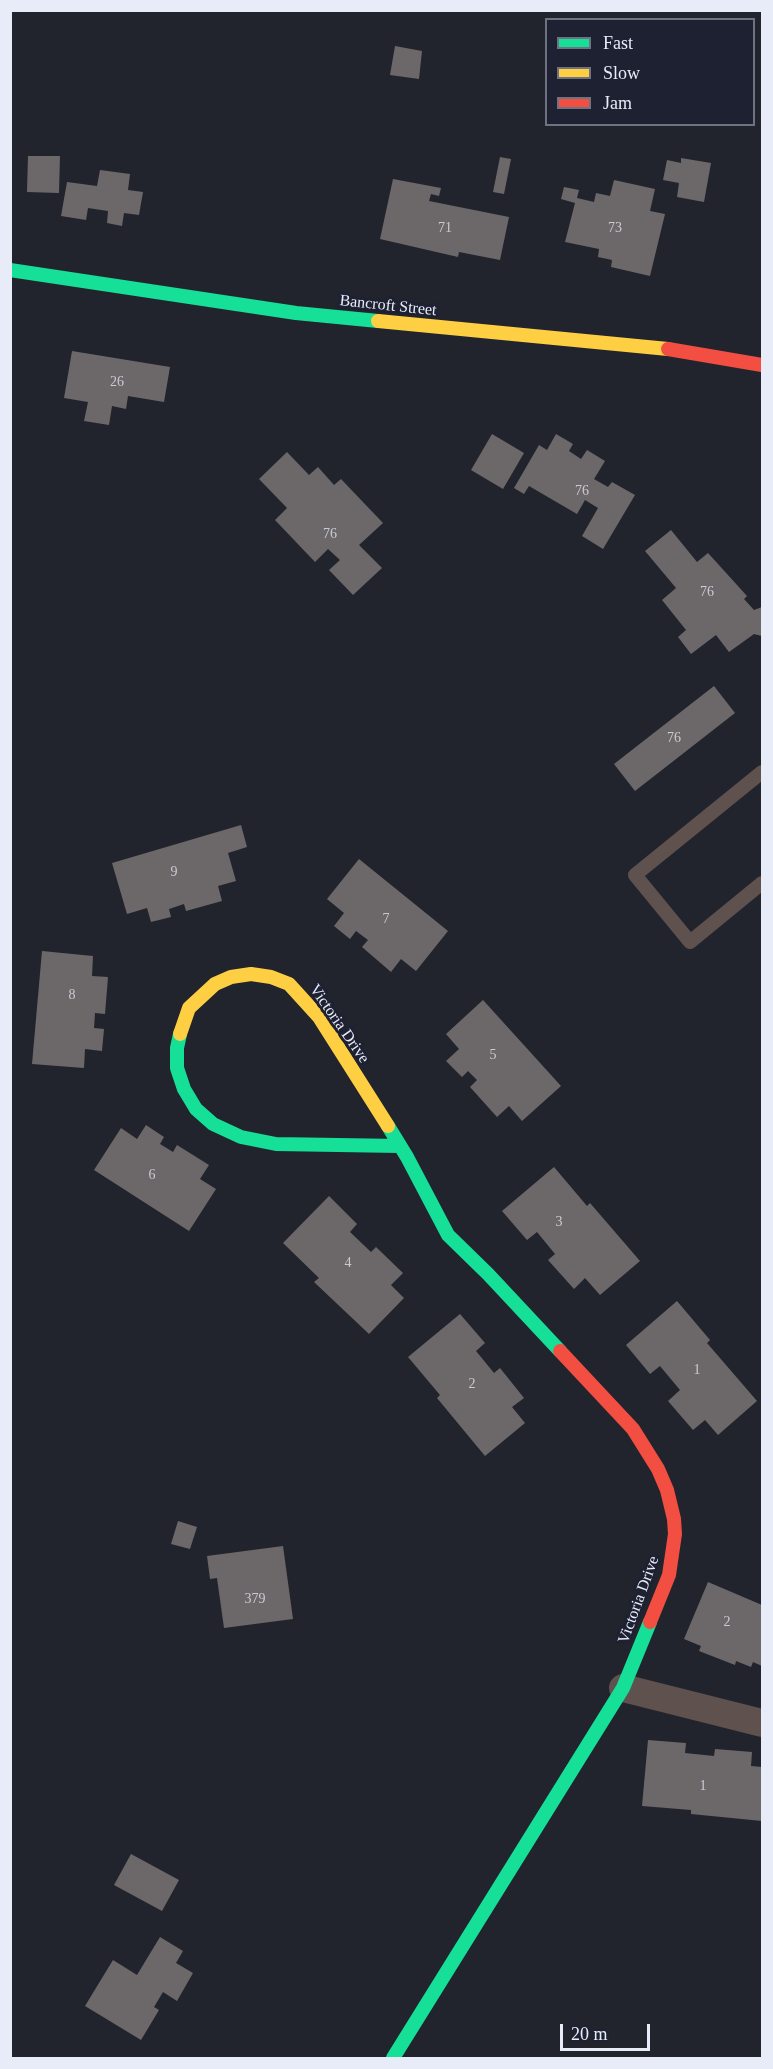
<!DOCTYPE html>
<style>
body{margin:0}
#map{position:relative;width:773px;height:2069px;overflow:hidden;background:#22242d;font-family:"Times New Roman",serif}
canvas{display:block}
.frame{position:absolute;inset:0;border:12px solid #e8ecf8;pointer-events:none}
.legend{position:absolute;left:545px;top:18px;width:210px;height:108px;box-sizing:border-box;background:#1d2132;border:2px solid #6e7281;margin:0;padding:8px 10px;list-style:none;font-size:18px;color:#e8ecf8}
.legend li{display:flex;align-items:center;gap:12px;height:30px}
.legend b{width:30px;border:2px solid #6e7281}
.scale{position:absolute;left:560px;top:2024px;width:90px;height:27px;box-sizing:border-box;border:3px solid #e8ecf8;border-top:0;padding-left:8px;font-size:18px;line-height:21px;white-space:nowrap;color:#e8ecf8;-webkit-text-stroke:4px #1d2132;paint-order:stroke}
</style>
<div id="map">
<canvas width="773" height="2069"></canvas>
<div class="frame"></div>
<ul class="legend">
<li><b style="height:8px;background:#16e098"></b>Fast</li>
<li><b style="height:8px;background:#ffcf43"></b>Slow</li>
<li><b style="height:8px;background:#f24e42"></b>Jam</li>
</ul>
<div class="scale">20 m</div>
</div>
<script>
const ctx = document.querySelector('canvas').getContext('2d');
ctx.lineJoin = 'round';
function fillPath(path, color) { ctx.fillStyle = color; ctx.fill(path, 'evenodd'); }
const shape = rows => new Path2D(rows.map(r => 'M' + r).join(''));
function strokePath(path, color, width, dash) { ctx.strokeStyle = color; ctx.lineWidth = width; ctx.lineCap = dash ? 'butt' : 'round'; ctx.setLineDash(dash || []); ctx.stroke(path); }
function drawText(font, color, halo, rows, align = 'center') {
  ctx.font = font + ' "Times New Roman",serif'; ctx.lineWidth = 6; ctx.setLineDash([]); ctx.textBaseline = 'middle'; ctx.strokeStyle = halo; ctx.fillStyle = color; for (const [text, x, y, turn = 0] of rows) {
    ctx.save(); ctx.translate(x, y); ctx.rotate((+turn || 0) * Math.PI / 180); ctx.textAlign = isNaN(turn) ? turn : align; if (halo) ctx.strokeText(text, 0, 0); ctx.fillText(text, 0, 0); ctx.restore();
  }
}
fillPath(shape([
 [395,46,422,51,419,79,390,75],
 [28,156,60,156,59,193,27,192],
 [500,157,511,159,504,194,493,192],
 [681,158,711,163,704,202,677,197,679,183,663,180,667,160,681,163],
 [100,170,130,174,128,190,143,192,139,215,124,213,122,226,107,223,108,211,88,208,86,220,61,216,67,182,97,186],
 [393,179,441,188,439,196,431,194,429,201,509,217,500,260,459,252,458,257,380,239],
 [614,180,655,189,650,211,665,214,650,276,611,267,612,260,598,257,599,249,565,242,575,203,561,199,564,187,579,190,577,198,594,202,596,193,610,196],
 [72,351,170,367,164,402,128,396,126,409,112,406,109,425,84,421,88,402,64,398],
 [492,434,524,453,503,489,471,470],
 [556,434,573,444,569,451,581,459,587,450,605,461,594,479,608,487,612,482,635,495,603,549,582,536,598,508,585,500,577,514,529,486,524,494,514,488,539,445,547,450],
 [287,452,309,475,318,467,334,485,341,479,383,523,359,545,382,568,353,595,329,570,340,560,328,549,315,562,275,520,287,508,259,479],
 [671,530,697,562,708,553,747,596,744,599,754,610,762,607,762,636,754,634,729,652,716,635,691,654,678,637,686,630,662,600,676,588,645,551],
 [714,686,735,713,635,791,614,764],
 [241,825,247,847,228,853,236,881,218,886,222,901,186,911,184,904,169,909,171,917,151,922,147,908,127,914,112,863],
 [359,859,448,931,416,971,401,959,391,972,362,947,368,940,356,931,350,939,334,926,344,913,327,899],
 [42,951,93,956,92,976,108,977,105,1014,95,1013,94,1028,104,1029,102,1051,85,1049,84,1068,32,1064],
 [483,1000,561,1086,522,1121,509,1106,497,1117,470,1087,477,1080,468,1071,462,1077,446,1061,459,1049,446,1034],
 [146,1125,164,1137,160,1144,173,1152,177,1145,209,1165,200,1179,216,1189,189,1231,94,1170,121,1128,137,1139],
 [554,1167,587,1206,590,1203,640,1261,600,1295,585,1278,574,1289,548,1260,555,1254,537,1232,527,1240,502,1211],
 [329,1196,357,1224,350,1232,371,1252,376,1247,403,1273,391,1285,404,1298,369,1334,314,1282,319,1278,283,1243],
 [677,1301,710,1340,707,1343,757,1401,718,1435,705,1420,693,1430,668,1401,680,1390,660,1366,650,1374,626,1345],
 [460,1314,485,1343,476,1351,494,1373,500,1368,524,1398,512,1407,525,1423,485,1456,437,1398,440,1395,408,1357],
 [178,1521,197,1527,190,1549,171,1544],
 [283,1546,293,1619,224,1628,217,1578,210,1579,207,1556],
 [708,1582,762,1605,762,1666,753,1662,751,1667,736,1661,735,1665,699,1651,701,1646,684,1639],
 [648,1740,686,1743,685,1753,714,1756,715,1749,752,1752,751,1766,762,1767,762,1821,691,1814,691,1810,642,1806],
 [131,1854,179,1880,162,1911,114,1885],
 [160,1937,183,1951,176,1963,193,1973,177,2001,163,1992,154,2007,159,2010,141,2040,85,2006,113,1960,137,1975]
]), '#6c686a');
strokePath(shape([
 [762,772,635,875,690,942,762,883]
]), '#5f514d', 14);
strokePath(shape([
 [623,1688,762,1723]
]), '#5f514d', 28);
strokePath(shape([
 [10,270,296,313,378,321],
 [180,1034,177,1048,177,1068,184,1089,196,1109,213,1124,241,1137,276,1144,400,1146],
 [388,1126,407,1157,448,1235,488,1274,560,1351],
 [393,2058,623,1688,650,1622]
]), '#16e098', 14);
strokePath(shape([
 [378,321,668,349],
 [180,1034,189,1008,215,984,231,977,251,974,271,977,289,984,319,1017,388,1126]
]), '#ffcf43', 14);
strokePath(shape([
 [668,349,762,365],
 [560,1351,633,1429,658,1469,667,1490,674,1519,675,1534,669,1575,650,1622]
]), '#f24e42', 14);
drawText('14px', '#c9cbd4', null, [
 ["71",445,228],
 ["73",615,228],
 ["26",117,382],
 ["76",582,491],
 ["76",330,534],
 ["76",707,592],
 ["76",674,738],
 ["9",174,872],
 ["7",386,919],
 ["8",72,995],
 ["5",493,1055],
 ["6",152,1175],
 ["3",559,1222],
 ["4",348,1263],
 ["1",697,1370],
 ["2",472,1384],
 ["379",255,1599],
 ["2",727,1622],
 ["1",703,1786]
]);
drawText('16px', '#e8ecf8', '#1d2132', [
 ["Bancroft Street",388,306,6],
 ["Victoria Drive",339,1024,55],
 ["Victoria Drive",639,1600,-70]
]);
</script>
